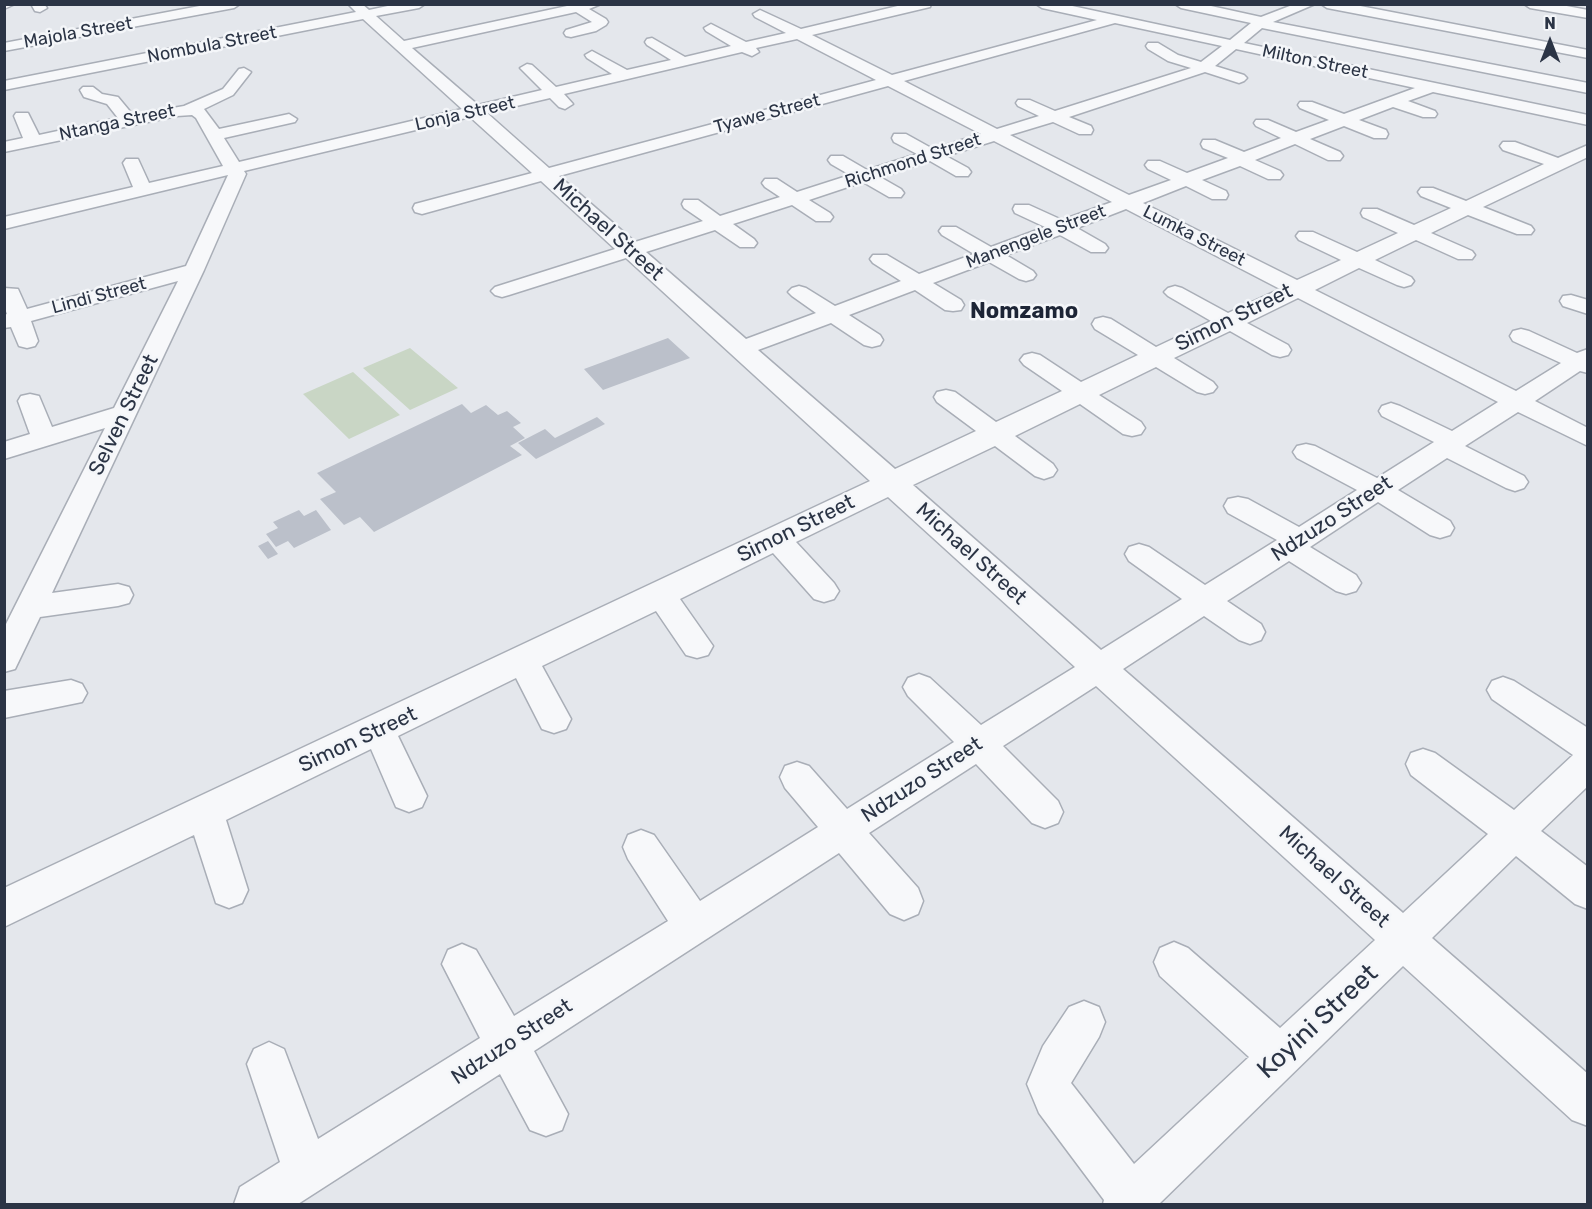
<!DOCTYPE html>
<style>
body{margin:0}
#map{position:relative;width:1592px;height:1209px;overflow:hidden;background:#e4e7ec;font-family:Rubik,sans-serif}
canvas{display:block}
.frame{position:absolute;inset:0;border:6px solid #2b3445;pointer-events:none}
.north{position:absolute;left:1520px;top:12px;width:60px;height:60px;-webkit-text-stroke:4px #f4f6f9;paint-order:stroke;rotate:0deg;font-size:16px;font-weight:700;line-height:24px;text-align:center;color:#2b3445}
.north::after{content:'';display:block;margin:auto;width:21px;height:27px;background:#2b3445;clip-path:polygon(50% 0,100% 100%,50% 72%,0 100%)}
</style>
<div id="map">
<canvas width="1592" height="1209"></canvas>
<div class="frame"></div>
<div class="north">N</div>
</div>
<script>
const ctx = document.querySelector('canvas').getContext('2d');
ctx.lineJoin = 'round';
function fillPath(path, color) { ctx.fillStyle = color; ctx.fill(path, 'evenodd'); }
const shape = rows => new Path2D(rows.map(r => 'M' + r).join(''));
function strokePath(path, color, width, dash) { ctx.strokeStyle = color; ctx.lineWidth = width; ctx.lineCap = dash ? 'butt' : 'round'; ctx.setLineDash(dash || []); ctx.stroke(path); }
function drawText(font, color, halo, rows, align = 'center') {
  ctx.font = font + ' Rubik,sans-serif'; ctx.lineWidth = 5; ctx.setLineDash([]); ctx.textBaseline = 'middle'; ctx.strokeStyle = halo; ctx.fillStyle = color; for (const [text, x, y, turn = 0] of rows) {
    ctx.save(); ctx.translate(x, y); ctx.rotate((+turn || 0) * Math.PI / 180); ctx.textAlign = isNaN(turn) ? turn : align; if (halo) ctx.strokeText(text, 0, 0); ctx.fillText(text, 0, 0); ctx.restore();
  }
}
fillPath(shape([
 [410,348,458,388,410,410,363,368],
 [353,372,400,415,349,439,303,394]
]), '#c9d6c5');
fillPath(shape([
 [668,338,690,358,603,390,584,369],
 [462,404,471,413,486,405,498,415,507,411,521,423,513,427,525,438,510,446,522,455,374,532,360,517,344,525,320,499,336,492,317,473],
 [597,417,605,424,536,459,518,443,545,429,555,438],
 [299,510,304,516,316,510,331,530,294,548,288,541,276,547,266,534,278,528,273,522],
 [268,541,278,554,268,559,258,546]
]), '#bbc0ca');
const minor = shape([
 [4,4,15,4,4,9,4,4],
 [31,4,44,4,47,8,40,12,35,11,31,4],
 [210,4,240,4,234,8,4,51,4,43,210,4],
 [348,4,362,4,369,10,397,4,425,4,419,8,376,16,404,41,567,6,566,4,601,4,589,9,606,19,608,22,606,25,596,31,571,37,566,36,564,33,566,30,592,22,576,12,412,48,478,105,542,90,520,68,527,64,532,65,556,87,612,74,587,58,585,55,592,51,627,70,671,60,647,45,645,42,647,39,652,38,685,57,731,46,706,31,704,28,711,24,746,42,786,33,755,17,753,14,760,10,801,29,906,4,931,4,930,7,812,35,892,75,1097,20,1042,8,1036,4,1063,4,1230,40,1251,23,1181,8,1175,4,1202,4,1261,17,1295,4,1315,4,1273,22,1588,83,1588,93,1262,28,1244,43,1588,115,1588,125,1433,92,1408,101,1435,111,1437,114,1435,117,1423,117,1393,107,1359,120,1386,130,1388,134,1386,138,1374,138,1344,126,1310,139,1340,152,1343,156,1340,160,1328,160,1295,144,1255,160,1280,171,1283,175,1280,179,1268,179,1240,166,1202,180,1226,191,1228,195,1226,199,1212,199,1186,186,1143,203,1297,280,1341,260,1299,240,1296,236,1299,232,1313,232,1357,252,1398,233,1363,217,1361,213,1363,209,1377,209,1414,225,1451,208,1421,196,1418,192,1421,188,1433,188,1466,201,1544,164,1503,150,1500,146,1503,142,1515,142,1558,158,1588,145,1588,157,1483,207,1531,226,1534,230,1531,234,1517,234,1468,215,1431,233,1472,251,1475,255,1472,259,1458,259,1416,240,1375,260,1411,277,1414,281,1411,285,1404,287,1397,285,1359,268,1315,290,1516,391,1561,363,1513,341,1510,336,1513,331,1521,329,1529,331,1577,353,1588,349,1588,373,1580,371,1535,401,1588,428,1588,446,1518,412,1465,446,1524,476,1528,482,1524,488,1515,491,1506,488,1447,458,1398,490,1450,521,1454,528,1450,535,1440,538,1430,535,1378,502,1310,547,1356,575,1361,583,1356,591,1346,594,1336,591,1289,561,1227,601,1261,624,1265,632,1261,640,1250,644,1239,640,1204,616,1123,669,1403,913,1488,834,1411,775,1406,764,1411,753,1423,749,1435,753,1514,810,1573,755,1492,699,1487,690,1492,681,1503,677,1514,681,1588,728,1588,786,1541,831,1588,867,1588,909,1575,904,1516,856,1432,938,1588,1074,1588,1126,1572,1120,1403,966,1159,1204,1103,1204,1104,1200,1039,1113,1027,1084,1043,1046,1069,1007,1084,1001,1099,1007,1105,1022,1099,1037,1071,1083,1134,1164,1249,1057,1160,976,1154,962,1160,948,1174,942,1188,948,1280,1028,1375,940,1096,686,1003,746,1058,801,1063,812,1058,823,1045,828,1032,823,976,764,869,833,918,888,923,901,918,914,904,920,890,914,839,853,534,1051,568,1114,562,1130,546,1136,530,1130,500,1074,298,1204,234,1204,240,1187,280,1162,247,1064,254,1049,269,1042,284,1049,318,1139,480,1038,442,964,448,950,462,944,476,950,514,1016,668,921,628,859,623,847,628,835,641,830,654,835,700,901,818,827,785,788,780,777,785,766,797,762,809,766,847,809,954,742,908,696,903,687,908,678,919,674,930,678,981,725,1075,667,888,497,796,542,834,583,839,591,834,599,824,602,814,599,773,553,680,599,713,646,708,655,697,658,686,655,656,611,542,666,571,719,566,729,554,733,542,729,516,678,398,736,427,796,422,807,409,812,396,807,371,749,226,820,248,890,242,903,229,908,216,903,194,835,4,927,4,888,870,481,626,258,509,295,502,297,495,295,491,291,495,287,615,249,541,181,422,214,415,212,413,208,415,204,532,173,470,117,244,171,246,174,204,270,52,593,118,584,129,587,133,595,129,603,118,606,40,617,15,669,4,672,4,628,105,428,4,459,4,442,30,434,18,401,21,396,30,394,39,396,52,427,114,408,178,281,31,321,38,341,35,346,27,348,19,346,11,327,4,328,4,315,7,314,4,306,4,288,18,289,27,309,186,266,228,175,4,229,4,217,133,187,123,163,126,159,138,159,149,183,223,166,196,118,192,115,177,116,4,152,4,142,23,138,14,116,16,113,28,113,39,135,118,118,107,104,84,97,80,90,83,87,93,87,102,94,118,97,133,115,184,106,223,89,239,69,244,68,251,72,233,95,204,109,219,129,289,114,297,119,295,122,224,138,239,162,462,109,363,19,4,90,4,81,356,12,348,4],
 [1115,23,1222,46,1201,62,1178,55,1158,43,1148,43,1146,46,1148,49,1168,61,1191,68,1055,111,1030,100,1018,100,1016,103,1018,106,1039,116,997,129,904,81,1115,23],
 [797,39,876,80,549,168,487,113,550,98,559,107,565,109,573,104,564,94,742,52,752,56,759,52,756,48,797,39],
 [1236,49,1415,88,1344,114,1312,102,1300,102,1298,105,1300,108,1329,120,1296,132,1268,120,1256,120,1254,123,1256,126,1281,138,1244,152,1215,140,1203,140,1201,144,1203,148,1228,158,1187,173,1160,161,1148,161,1145,165,1148,169,1171,180,1129,195,1010,135,1053,122,1079,134,1091,134,1093,130,1091,126,1069,117,1205,72,1239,83,1244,81,1247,78,1244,75,1215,66,1236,49],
 [888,86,981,134,933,149,906,134,894,134,892,138,894,142,917,154,867,170,843,156,831,156,828,160,831,164,850,175,797,192,777,179,765,179,762,183,765,187,780,197,720,216,698,200,684,200,682,204,684,208,703,221,635,242,559,176,888,86],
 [994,141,1112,202,1062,220,1029,205,1015,205,1013,209,1015,213,1045,227,991,247,956,227,942,227,939,231,942,235,974,254,919,274,887,255,873,255,870,259,873,263,901,281,835,306,806,288,799,286,792,288,788,292,792,296,816,313,746,339,646,252,715,230,740,247,754,247,757,243,754,239,733,224,792,205,816,221,830,221,833,217,830,213,809,200,863,182,889,197,901,197,904,193,901,189,880,177,930,161,956,176,968,176,971,172,968,168,946,156,994,141],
 [1126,209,1280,289,1228,313,1182,288,1175,286,1168,288,1164,292,1168,296,1211,321,1156,347,1111,319,1103,317,1095,319,1092,324,1095,329,1138,355,1081,382,1040,355,1032,353,1024,355,1020,360,1024,365,1062,391,996,422,955,392,946,390,937,392,934,397,937,402,976,431,895,469,758,350,831,323,864,345,872,347,880,345,883,340,880,335,849,315,915,290,945,310,953,311,961,310,964,305,961,300,933,283,989,262,1019,279,1026,281,1033,279,1036,275,1033,271,1006,255,1060,235,1091,252,1105,252,1108,248,1105,244,1077,228,1126,209],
 [1298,298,1498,402,1452,431,1400,406,1391,403,1382,406,1379,411,1382,416,1434,442,1377,478,1315,446,1306,444,1297,446,1293,452,1297,458,1357,490,1299,527,1248,499,1238,497,1228,499,1224,506,1228,513,1277,540,1205,585,1149,547,1139,544,1129,547,1125,554,1129,561,1182,599,1101,650,913,485,995,446,1035,476,1044,479,1053,476,1057,470,1053,464,1015,436,1080,404,1123,434,1132,436,1141,434,1145,428,1141,422,1099,395,1156,367,1197,392,1205,394,1213,392,1217,387,1213,382,1174,358,1230,331,1272,355,1280,357,1288,355,1291,350,1288,345,1247,323,1298,298],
 [1321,4,1350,4,1588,50,1588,58,1327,8,1321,4],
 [1524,4,1556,4,1588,10,1588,18,1530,8,1524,4],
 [1571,295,1588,300,1588,314,1563,306,1560,301,1563,296,1571,295],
 [71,680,82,684,87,693,82,702,4,718,4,691,71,680]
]);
strokePath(minor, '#a9aeb7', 3);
fillPath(minor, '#f7f8fa');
drawText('18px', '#2b3445', '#f4f6f9', [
 ["Majola Street",78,33,-10],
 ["Nombula Street",212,45,-11],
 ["Milton Street",1315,62,12],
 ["Lonja Street",465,114,-13],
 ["Tyawe Street",767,114,-15],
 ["Ntanga Street",117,123,-12],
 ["Richmond Street",913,161,-18],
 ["Lumka Street",1194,236,27],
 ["Manengele Street",1036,237,-21],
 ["Lindi Street",99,296,-15]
]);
drawText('21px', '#2b3445', '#f4f6f9', [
 ["Michael Street",608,230,42],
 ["Simon Street",1234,318,-26],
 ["Selven Street",124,415,-64],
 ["Ndzuzo Street",1332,519,-33],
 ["Simon Street",796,529,-26],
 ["Michael Street",971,554,42],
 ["Simon Street",358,740,-25],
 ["Ndzuzo Street",922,780,-33],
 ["Michael Street",1334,877,42],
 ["Ndzuzo Street",512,1042,-33]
]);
drawText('bold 22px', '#1d2536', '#f4f6f9', [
 ["Nomzamo",1024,312]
]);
drawText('26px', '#2b3445', '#f4f6f9', [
 ["Koyini Street",1318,1022,-43]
]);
</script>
